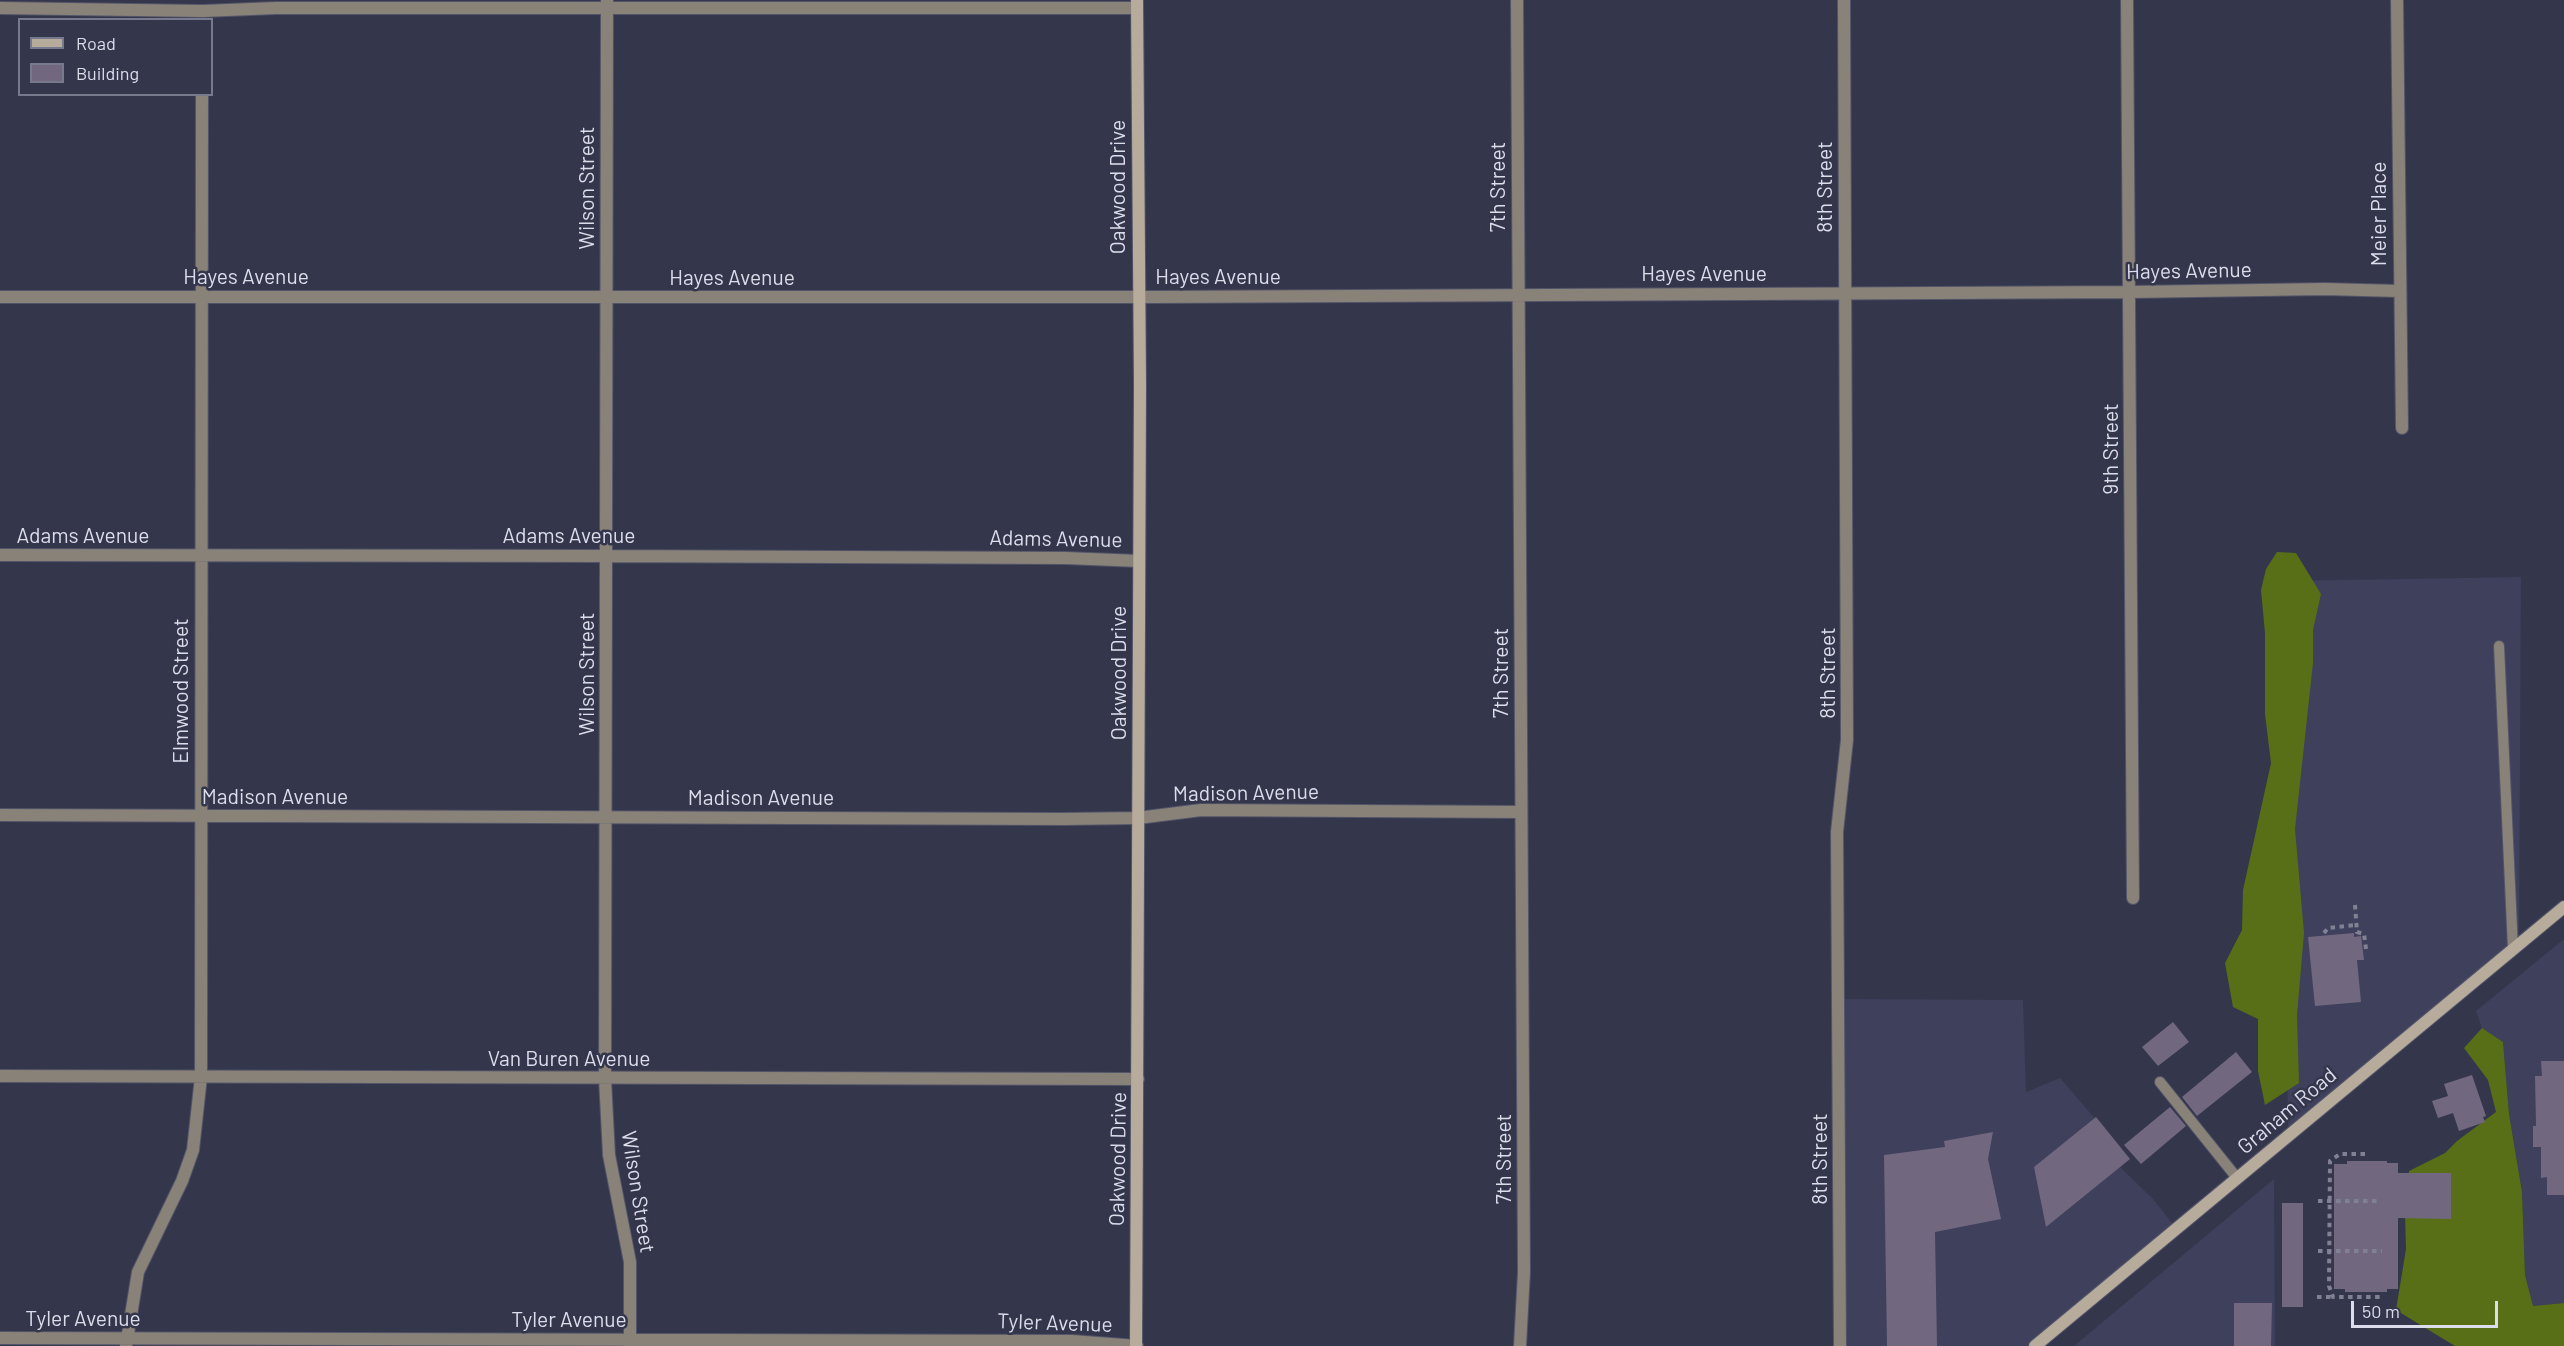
<!DOCTYPE html>
<style>
body{margin:0}
#map{position:relative;width:2564px;height:1346px;overflow:hidden;background:#34364c;font-family:Barlow,sans-serif}
canvas{display:block}
.legend{position:absolute;left:18px;top:18px;width:195px;height:78px;box-sizing:border-box;background:#34364c;border:2px solid #77798c;margin:0;padding:8px 10px;list-style:none;font-size:18px;color:#dbddeb}
.legend li{display:flex;align-items:center;gap:12px;height:30px}
.legend b{width:30px;border:2px solid #77798c}
.scale{position:absolute;left:2351px;top:1301px;width:147px;height:27px;box-sizing:border-box;border:3px solid #dbddeb;border-top:0;padding-left:8px;font-size:18px;line-height:21px;white-space:nowrap;color:#dbddeb;-webkit-text-stroke:4px #34364c;paint-order:stroke}
</style>
<div id="map">
<canvas width="2564" height="1346"></canvas>
<ul class="legend">
<li><b style="height:8px;background:#b7ab9c"></b>Road</li>
<li><b style="height:16px;background:#716880"></b>Building</li>
</ul>
<div class="scale">50 m</div>
</div>
<script>
const ctx = document.querySelector('canvas').getContext('2d');
ctx.lineJoin = 'round';
function fillPath(path, color) { ctx.fillStyle = color; ctx.fill(path, 'evenodd'); }
const shape = rows => new Path2D(rows.map(r => 'M' + r).join(''));
function strokePath(path, color, width, dash) { ctx.strokeStyle = color; ctx.lineWidth = width; ctx.lineCap = dash ? 'butt' : 'round'; ctx.setLineDash(dash || []); ctx.stroke(path); }
function drawText(font, color, halo, rows, align = 'center') {
  ctx.font = font + ' Barlow,sans-serif'; ctx.lineWidth = 5; ctx.setLineDash([]); ctx.textBaseline = 'middle'; ctx.strokeStyle = halo; ctx.fillStyle = color; for (const [text, x, y, turn = 0] of rows) {
    ctx.save(); ctx.translate(x, y); ctx.rotate((+turn || 0) * Math.PI / 180); ctx.textAlign = isNaN(turn) ? turn : align; if (halo) ctx.strokeText(text, 0, 0); ctx.fillText(text, 0, 0); ctx.restore();
  }
}
fillPath(shape([
 [2521,577,2519,944,2288,1136,2281,581],
 [2564,939,2564,1303,2533,1306,2525,1275,2522,1192,2509,1114,2503,1042,2482,1028,2476,1011],
 [1838,999,2023,1000,2026,1092,2060,1078,2130,1159,2120,1167,2153,1199,2176,1228,2035,1346,1840,1346],
 [2274,1179,2275,1346,2074,1346]
]), '#3e405c');
fillPath(shape([
 [2277,552,2296,553,2321,594,2313,630,2313,663,2295,829,2304,933,2297,1015,2299,1083,2265,1105,2258,1071,2258,1019,2233,1007,2225,963,2242,930,2243,890,2271,763,2265,714,2265,633,2261,590,2266,569],
 [2482,1028,2503,1042,2509,1114,2522,1192,2525,1275,2533,1306,2564,1303,2564,1346,2455,1346,2396,1310,2406,1249,2405,1213,2409,1171,2445,1153,2457,1141,2496,1112,2488,1080,2464,1048]
]), '#586f17');
fillPath(shape([
 [2354,933,2354,937,2361,936,2364,960,2357,960,2361,1002,2315,1006,2308,937],
 [2173,1022,2189,1042,2158,1066,2142,1047],
 [2236,1052,2252,1072,2197,1116,2182,1097],
 [2541,1061,2564,1061,2564,1195,2547,1195,2547,1177,2541,1178,2541,1147,2533,1147,2533,1126,2536,1126,2535,1076,2542,1076],
 [2472,1075,2486,1116,2483,1117,2485,1122,2459,1131,2453,1113,2438,1118,2432,1101,2448,1096,2444,1084],
 [2170,1107,2186,1126,2141,1164,2124,1145],
 [2096,1117,2130,1159,2046,1227,2034,1167],
 [1993,1132,1988,1159,2001,1219,1935,1232,1937,1346,1887,1346,1884,1155,1945,1147,1944,1141],
 [2347,1161,2387,1161,2387,1163,2398,1163,2398,1173,2451,1173,2451,1219,2398,1218,2398,1289,2387,1289,2387,1292,2345,1292,2345,1289,2334,1289,2334,1164,2347,1164],
 [2282,1203,2303,1203,2303,1307,2282,1307],
 [2234,1303,2272,1303,2271,1346,2234,1346]
]), '#716880');
const lane = shape([
 [2499,646,2513,949],
 [2160,1082,2237,1178]
]);
const street = shape([
 [607,0,605,1079,609,1155,630,1262,630,1346],
 [1517,0,1524,1272,1520,1346],
 [2127,0,2133,898],
 [2397,0,2402,428],
 [0,8,203,11,276,8,1137,8],
 [0,297,1158,297,2130,292,2325,289,2399,291],
 [0,555,604,556,1066,558,1139,561],
 [0,815,1063,819,1138,818,1201,810,1521,812],
 [0,1076,1138,1079],
 [0,1338,1072,1341,1137,1346],
 [126,1346,138,1272,182,1181,193,1150,201,1077,202,94],
 [1840,1346,1837,832,1847,740,1844,0]
]);
const secondary = shape([
 [1136,1346,1140,385,1137,0],
 [2035,1346,2564,907]
]);
strokePath(lane, '#525469', 12);
strokePath(street, '#525469', 14);
strokePath(secondary, '#525469', 14);
strokePath(shape([
 [2355,905,2357,932,2364,934,2366,949],
 [2324,933,2328,928,2355,925],
 [2365,1154,2340,1154,2330,1161,2329,1286,2333,1297,2382,1297],
 [2318,1201,2381,1201],
 [2318,1251,2382,1251],
 [2317,1297,2333,1297]
]), '#808294', 4, [4.5, 4.5]);
strokePath(lane, '#898278', 10);
strokePath(street, '#898278', 12);
strokePath(secondary, '#b7ab9c', 12);
drawText('21px', '#dbddeb', '#34364c', [
 ["Oakwood Drive",1118,187,-90],
 ["7th Street",1498,187,-90],
 ["8th Street",1825,187,-90],
 ["Wilson Street",587,188,-90],
 ["Meier Place",2379,214,-90],
 ["Hayes Avenue",2189,271,-1],
 ["Hayes Avenue",1704,274],
 ["Hayes Avenue",246,277],
 ["Hayes Avenue",1218,277],
 ["Hayes Avenue",732,278],
 ["9th Street",2111,449,-90],
 ["Adams Avenue",83,536],
 ["Adams Avenue",569,536],
 ["Adams Avenue",1056,539,1],
 ["Oakwood Drive",1119,673,-90],
 ["7th Street",1501,673,-90],
 ["8th Street",1828,673,-90],
 ["Wilson Street",587,674,-90],
 ["Elmwood Street",181,691,-90],
 ["Madison Avenue",1246,793,-1],
 ["Madison Avenue",275,797],
 ["Madison Avenue",761,798],
 ["Van Buren Avenue",569,1059],
 ["Graham Road",2287,1111,-40],
 ["Oakwood Drive",1118,1159,-89],
 ["7th Street",1504,1159,-90],
 ["8th Street",1820,1159,-90],
 ["Wilson Street",638,1192,81],
 ["Tyler Avenue",83,1319],
 ["Tyler Avenue",569,1320],
 ["Tyler Avenue",1055,1323,2]
]);
</script>
